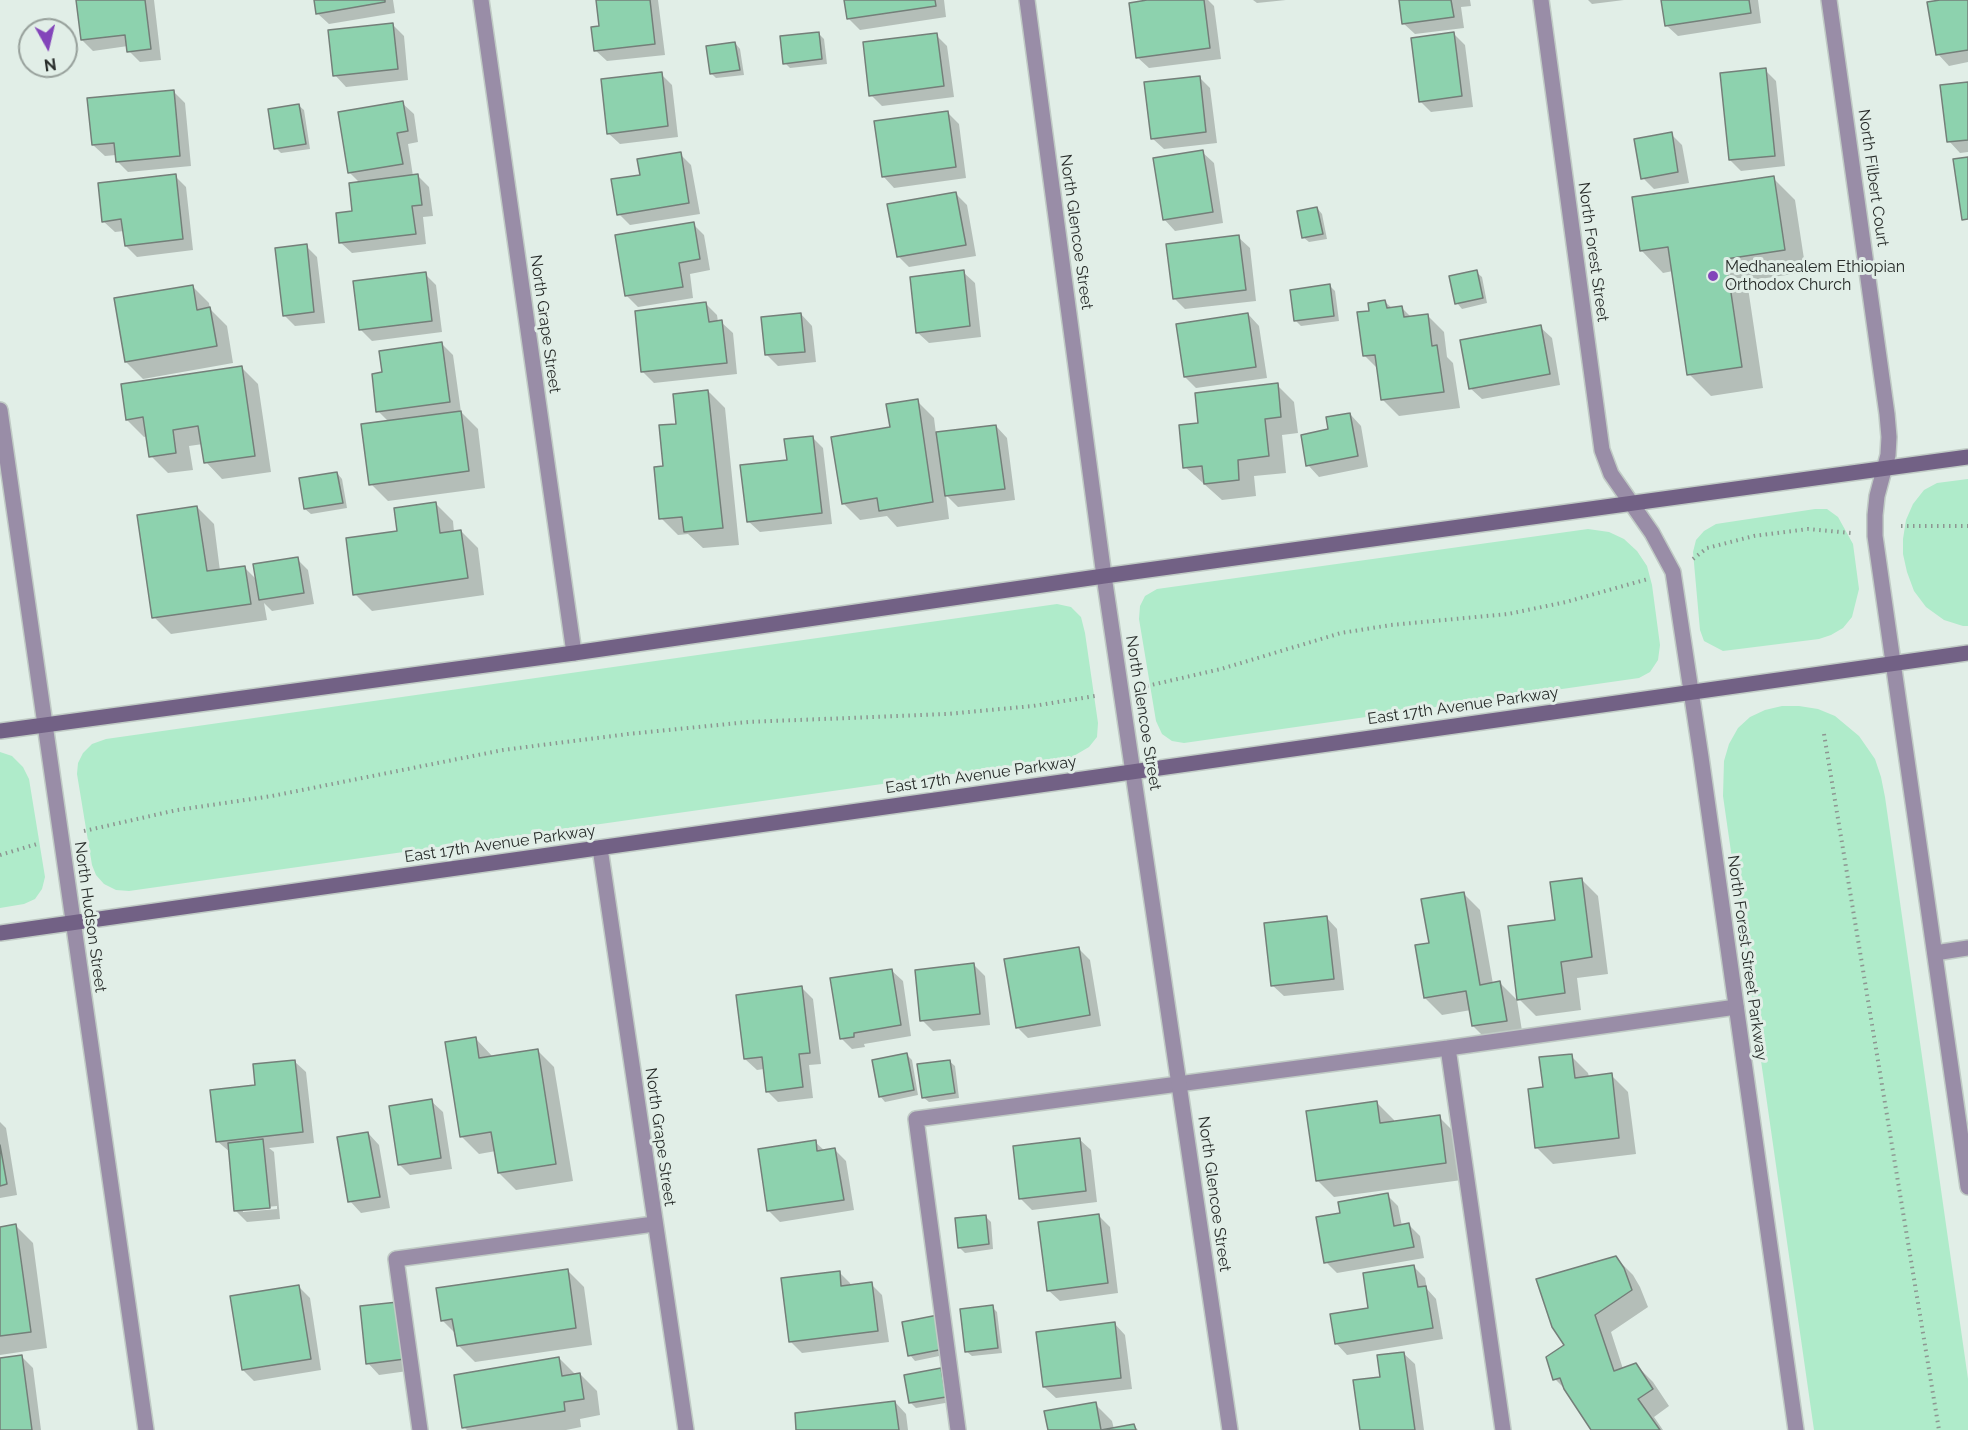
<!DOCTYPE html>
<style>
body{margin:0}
#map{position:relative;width:1968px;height:1430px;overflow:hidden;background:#e1eee7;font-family:Raleway,sans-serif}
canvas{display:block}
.north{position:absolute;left:18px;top:18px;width:60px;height:60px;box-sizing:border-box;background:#e1eee7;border:2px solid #97a09b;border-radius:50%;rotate:172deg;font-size:16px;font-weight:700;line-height:24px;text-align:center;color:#282c2a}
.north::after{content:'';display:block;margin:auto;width:21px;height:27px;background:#8345ba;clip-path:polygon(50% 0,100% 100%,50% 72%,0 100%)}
</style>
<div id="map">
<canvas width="1968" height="1430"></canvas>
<div class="north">N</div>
</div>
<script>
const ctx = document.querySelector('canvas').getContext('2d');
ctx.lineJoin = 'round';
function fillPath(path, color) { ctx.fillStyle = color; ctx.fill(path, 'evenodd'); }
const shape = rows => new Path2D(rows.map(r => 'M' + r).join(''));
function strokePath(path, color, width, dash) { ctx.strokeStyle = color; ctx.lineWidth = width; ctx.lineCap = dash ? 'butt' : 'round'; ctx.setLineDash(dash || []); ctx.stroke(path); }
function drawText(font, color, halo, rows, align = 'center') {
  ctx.font = font + ' Raleway,sans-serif'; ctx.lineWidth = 6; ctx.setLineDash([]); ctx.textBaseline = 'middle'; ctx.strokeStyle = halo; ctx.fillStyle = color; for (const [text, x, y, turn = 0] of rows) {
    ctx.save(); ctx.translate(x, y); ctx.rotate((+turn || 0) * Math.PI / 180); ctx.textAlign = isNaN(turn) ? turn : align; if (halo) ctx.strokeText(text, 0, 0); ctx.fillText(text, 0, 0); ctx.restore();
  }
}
fillPath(shape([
 [1968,479,1968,626,1963,626,1944,620,1926,607,1914,591,1907,572,1903,554,1903,539,1906,520,1913,504,1924,490,1937,483],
 [1815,509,1827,509,1838,517,1853,544,1859,589,1852,617,1843,628,1831,635,1819,639,1723,651,1704,641,1700,630,1693,552,1696,540,1704,531,1716,524],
 [1588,529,1609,532,1624,539,1637,551,1647,566,1652,585,1660,645,1658,660,1650,672,1639,678,1184,743,1172,741,1162,734,1156,721,1139,619,1140,606,1145,596,1157,589],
 [1057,604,1071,607,1081,617,1085,633,1098,723,1097,737,1089,747,1072,757,129,891,116,890,104,884,96,875,92,865,77,774,78,763,83,753,92,744,106,739],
 [1782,706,1799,706,1818,709,1835,716,1859,736,1875,759,1881,777,1885,797,1968,1379,1968,1430,1814,1430,1723,796,1724,761,1729,744,1738,728,1750,717,1765,710],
 [0,752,12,756,23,767,29,779,45,877,42,889,35,899,24,904,0,908]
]), '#afebca');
fillPath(shape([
 [77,0,154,0,161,60,140,62,129,51,128,46,93,51,82,40],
 [315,0,393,0,395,13,329,24,317,13],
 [598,0,658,0,665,55,607,61,595,50,601,27],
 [846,0,944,0,946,17,860,30,849,19],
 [1159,0,1208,0,1214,6,1221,59,1149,68,1137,57],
 [1253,0,1286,0,1257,3],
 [1401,0,1470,0,1471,6,1461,7,1464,28,1415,34,1403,23],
 [1588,0,1624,0,1592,4],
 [1662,0,1758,0,1761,23,1678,36,1666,25],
 [1949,0,1968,0,1968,62,1949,66,1938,54],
 [392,24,404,36,408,80,346,87,335,75],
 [819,34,824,39,827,64,790,68,785,63],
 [1454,34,1465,45,1473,107,1431,112,1420,101],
 [936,35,947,46,954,97,882,106,871,95],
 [735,43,740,49,744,75,716,78,711,73],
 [1765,70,1776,81,1785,166,1741,171,1730,160],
 [661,74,672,85,678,137,620,144,608,133],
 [1199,77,1210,88,1217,143,1164,149,1152,138],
 [1968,83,1968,152,1960,153,1949,141],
 [174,92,185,103,191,166,128,172,117,161,116,155,105,156,93,145],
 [402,103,414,114,418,142,408,144,413,176,418,176,429,187,433,216,423,217,426,244,352,253,340,242,354,213,360,183,349,172],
 [298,105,304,110,310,149,281,153,276,148],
 [948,113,959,124,966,178,894,188,883,176],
 [1671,134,1682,145,1689,183,1654,189,1643,178],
 [1202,152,1214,163,1223,223,1175,231,1164,219],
 [680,154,691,165,700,214,630,225,619,214],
 [175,176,186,187,193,250,137,257,126,246,124,231,115,232,103,221],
 [1773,178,1795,200,1806,272,1747,281,1763,388,1711,396,1689,374,1673,271,1663,273,1641,250],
 [956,194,967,205,976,256,909,267,898,256],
 [1317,208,1322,214,1327,239,1309,242,1303,237],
 [693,224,704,235,710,270,690,274,693,298,638,307,627,296],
 [1238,237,1250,248,1256,301,1185,309,1174,298],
 [306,246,317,257,325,323,295,326,284,315],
 [963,272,975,283,981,337,929,343,917,332],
 [1476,272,1482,277,1487,303,1462,309,1457,303],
 [425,274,436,285,442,332,372,341,360,329],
 [192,286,209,303,210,309,227,326,233,363,143,379,126,362],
 [1330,286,1335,291,1339,321,1301,326,1296,321],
 [1385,302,1392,308,1401,307,1412,318,1427,315,1444,332,1447,357,1453,363,1460,408,1399,416,1382,399,1378,369,1365,356,1371,312],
 [706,304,717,315,718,322,721,322,733,333,737,374,654,383,643,372],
 [801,314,812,326,816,362,778,366,766,354],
 [1248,314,1259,326,1267,378,1196,388,1185,377],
 [1540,327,1552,338,1560,385,1482,399,1470,388],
 [442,344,453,355,461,412,478,429,485,488,388,501,371,484,389,422,378,411,383,374],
 [241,367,258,384,271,472,222,479,206,462,203,444,189,446,193,470,168,473,151,456,148,436,144,437,127,420],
 [1277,385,1294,402,1298,433,1282,435,1286,473,1254,476,1256,496,1222,500,1185,467,1200,425],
 [708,391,725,408,739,545,703,548,688,534,678,535,661,518,665,467,677,425],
 [917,401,934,418,936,434,996,426,1007,438,1015,500,958,507,946,495,949,519,897,527,887,516,860,520,843,503,891,428],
 [1350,414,1361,426,1368,467,1319,477,1308,465,1330,431],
 [812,437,823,448,832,524,760,532,748,521,788,461],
 [337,473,342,479,347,508,311,514,305,509],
 [436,504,453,521,454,532,461,531,478,548,484,595,372,611,355,594,399,532],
 [197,507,214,524,220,571,244,567,258,581,297,559,308,570,314,604,272,611,264,603,267,620,171,634,154,617],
 [1581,879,1598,896,1608,974,1577,978,1581,1010,1536,1016,1519,999,1557,921],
 [1463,893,1480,910,1493,984,1500,983,1517,1000,1523,1037,1490,1043,1473,1026,1471,1010,1442,1015,1425,998,1430,944],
 [1326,917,1337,929,1344,990,1284,996,1272,985],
 [1079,949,1090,960,1101,1026,1028,1038,1017,1027],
 [974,965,985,976,990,1025,933,1031,922,1020],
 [891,970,903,981,911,1036,864,1044,865,1047,852,1049,841,1038],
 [802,988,813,999,821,1064,809,1065,813,1098,778,1102,767,1091,764,1069,757,1070,745,1059],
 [476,1039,493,1057,537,1050,554,1067,573,1181,516,1190,499,1173,496,1151,479,1154,462,1137],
 [907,1055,912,1060,918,1095,885,1102,880,1096],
 [1571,1056,1588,1073,1589,1077,1611,1075,1628,1092,1636,1154,1553,1164,1536,1147,1545,1089],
 [294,1061,306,1072,314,1143,269,1148,274,1152,280,1219,247,1222,235,1210,230,1152,217,1141,257,1086],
 [277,1206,277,1209,243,1212,243,1209],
 [949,1061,955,1066,959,1098,929,1102,923,1097],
 [431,1101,443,1112,452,1169,410,1175,399,1164],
 [1377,1103,1394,1120,1394,1123,1439,1117,1456,1134,1462,1180,1334,1197,1317,1180],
 [0,1122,6,1128,17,1195,0,1198],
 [368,1133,379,1145,390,1208,361,1213,350,1201],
 [1079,1139,1091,1150,1097,1202,1032,1210,1021,1199],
 [815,1142,825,1151,835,1150,846,1161,854,1210,780,1222,769,1211],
 [1387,1195,1398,1206,1402,1226,1409,1225,1420,1236,1424,1258,1337,1273,1326,1262,1341,1214],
 [1098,1215,1110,1227,1118,1293,1060,1301,1048,1290],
 [985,1216,991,1222,993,1249,965,1253,959,1247],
 [16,1226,33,1243,47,1348,0,1355,0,1228],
 [1616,1258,1633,1275,1640,1287,1648,1307,1611,1332,1623,1369,1636,1365,1653,1382,1669,1406,1654,1417,1663,1430,1593,1430,1567,1391,1555,1379,1566,1345],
 [1413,1266,1425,1278,1427,1289,1436,1299,1443,1339,1347,1355,1336,1343],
 [567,1270,584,1287,592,1345,475,1362,458,1345,456,1334,442,1320],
 [839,1272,850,1283,851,1286,871,1284,882,1295,889,1342,802,1353,791,1342],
 [299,1287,310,1298,321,1370,254,1381,243,1370],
 [992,1307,997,1312,1002,1353,972,1356,966,1351],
 [408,1315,415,1370,379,1375,368,1363],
 [904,1323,949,1354,915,1361,910,1355],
 [1114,1323,1125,1335,1132,1389,1056,1398,1044,1387],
 [1403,1353,1415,1364,1424,1430,1362,1430,1382,1378],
 [22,1357,33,1368,41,1430,0,1430,0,1359],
 [559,1358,576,1375,580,1374,597,1391,600,1415,580,1419,581,1427,566,1430,467,1430,464,1427],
 [941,1370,946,1375,951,1402,916,1408,910,1402],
 [895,1402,906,1414,908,1430,798,1430],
 [1095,1404,1112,1421,1114,1429,1134,1426,1138,1430,1049,1430]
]), '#0003');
const building = shape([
 [76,0,145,0,151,49,127,52,125,35,81,40,76,0],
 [314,0,385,0,385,2,316,14,314,0],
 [596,0,650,0,655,44,594,51,591,27,599,26,596,0],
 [844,0,935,0,936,6,847,19,844,0],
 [1147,0,1204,0,1210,48,1136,58,1129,3,1147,0],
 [1399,0,1451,0,1454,17,1402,24,1399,0],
 [1661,0,1749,0,1751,13,1665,26,1661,0],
 [1940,0,1968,0,1968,50,1936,55,1927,2,1940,0],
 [393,23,398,69,333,76,328,30,393,23],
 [819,32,822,59,783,64,780,36,819,32],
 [1454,32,1462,96,1419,102,1411,38,1454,32],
 [937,33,944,86,869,96,863,42,937,33],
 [735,42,740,70,710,74,706,46,735,42],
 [1766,68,1775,156,1729,160,1720,73,1766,68],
 [662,72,668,126,607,134,601,79,662,72],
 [1200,76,1206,132,1151,139,1144,82,1200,76],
 [1968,82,1968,140,1947,142,1940,85,1968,82],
 [174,90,180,156,116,162,114,143,92,145,87,98,174,90],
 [403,101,408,131,397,133,403,164,348,173,338,112,403,101],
 [299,104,306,144,274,149,268,109,299,104],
 [948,111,956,167,882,177,874,121,948,111],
 [1672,132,1678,172,1641,179,1634,139,1672,132],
 [1203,150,1213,212,1163,220,1153,158,1203,150],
 [681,152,689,203,617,215,611,179,640,175,637,159,681,152],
 [1968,157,1968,219,1962,220,1953,159,1968,157],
 [176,174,183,239,125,246,121,219,102,222,98,183,176,174],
 [418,174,422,205,412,206,416,234,339,243,336,213,352,211,349,183,418,174],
 [1774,176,1785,250,1726,259,1742,367,1687,375,1668,247,1640,251,1632,197,1774,176],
 [956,192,966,245,897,257,887,204,956,192],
 [1317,207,1323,234,1302,238,1297,211,1317,207],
 [694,222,700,259,679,263,683,287,625,296,615,235,694,222],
 [1239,235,1246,290,1173,299,1166,244,1239,235],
 [307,244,314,312,283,316,275,248,307,244],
 [964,270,970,326,916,333,910,277,964,270],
 [1477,270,1483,298,1455,304,1449,276,1477,270],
 [426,272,432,321,359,330,353,281,426,272],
 [1330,284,1334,316,1294,321,1290,290,1330,284],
 [193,285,197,310,210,307,217,346,125,362,114,298,193,285],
 [1385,300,1387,308,1402,306,1404,317,1428,314,1432,346,1437,345,1444,392,1381,400,1375,355,1363,356,1357,312,1369,311,1368,303,1385,300],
 [706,302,709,322,722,320,727,363,641,372,635,311,706,302],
 [801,313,805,352,765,355,761,317,801,313],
 [1248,313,1256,367,1184,377,1176,324,1248,313],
 [1541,325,1550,374,1469,389,1460,340,1541,325],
 [442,342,450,402,376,412,372,374,382,372,379,351,442,342],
 [242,366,255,456,204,463,198,426,173,430,176,453,149,457,143,417,126,420,121,384,242,366],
 [1278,383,1281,417,1265,419,1269,456,1238,460,1239,480,1204,484,1202,466,1183,468,1179,425,1198,423,1195,393,1278,383],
 [708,390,723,528,684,532,682,517,659,519,654,467,663,466,659,425,676,424,673,394,708,390],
 [918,399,933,502,879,511,877,498,842,504,831,437,890,427,886,404,918,399],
 [461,411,469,471,369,485,361,424,461,411],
 [1350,413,1358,456,1306,466,1301,435,1328,429,1326,417,1350,413],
 [996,425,1005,489,945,496,936,432,996,425],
 [813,436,822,513,747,522,740,465,787,460,784,439,813,436],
 [337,472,343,503,304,509,299,478,337,472],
 [436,502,440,533,461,530,468,578,353,595,346,538,397,531,394,508,436,502],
 [197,506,207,571,245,566,251,604,152,618,137,515,197,506],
 [298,557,304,593,259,600,253,564,298,557],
 [1582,878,1592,957,1561,962,1565,993,1517,1000,1508,926,1555,920,1550,882,1582,878],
 [1464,892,1480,985,1500,981,1507,1021,1472,1026,1466,991,1424,998,1415,945,1429,943,1421,899,1464,892],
 [1327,916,1334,979,1271,986,1264,923,1327,916],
 [1079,947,1090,1015,1016,1028,1004,959,1079,947],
 [974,963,980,1014,920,1021,915,970,974,963],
 [892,969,901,1025,854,1033,854,1037,840,1039,830,978,892,969],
 [802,986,810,1053,799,1054,803,1087,766,1092,762,1057,744,1059,736,995,802,986],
 [476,1037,479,1058,538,1049,556,1164,498,1173,491,1132,460,1137,445,1042,476,1037],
 [907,1053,914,1090,879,1097,872,1060,907,1053],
 [1572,1054,1575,1078,1612,1073,1619,1138,1535,1148,1528,1089,1543,1087,1539,1057,1572,1054],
 [295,1060,303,1132,216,1142,210,1090,255,1085,253,1064,295,1060],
 [950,1060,955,1093,922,1098,917,1064,950,1060],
 [432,1099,441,1158,398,1165,389,1106,432,1099],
 [1377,1101,1380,1123,1440,1115,1446,1163,1316,1181,1306,1111,1377,1101],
 [368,1132,380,1197,348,1202,337,1137,368,1132],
 [1080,1138,1086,1191,1019,1199,1013,1146,1080,1138],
 [263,1139,270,1208,234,1211,228,1143,263,1139],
 [816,1140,817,1151,835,1148,844,1200,767,1211,758,1149,816,1140],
 [0,1145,7,1184,0,1186,0,1145],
 [1388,1193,1394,1226,1409,1223,1414,1247,1324,1263,1316,1217,1340,1213,1338,1202,1388,1193],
 [1099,1214,1108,1283,1047,1291,1038,1222,1099,1214],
 [986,1215,989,1244,958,1248,955,1218,986,1215],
 [16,1224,31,1332,0,1336,0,1227,16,1224],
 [1616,1256,1624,1268,1632,1290,1595,1315,1614,1371,1636,1363,1653,1389,1638,1399,1660,1430,1591,1430,1564,1389,1560,1378,1553,1380,1546,1357,1564,1345,1552,1327,1536,1279,1616,1256],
 [1414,1265,1418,1287,1426,1286,1433,1328,1335,1344,1330,1314,1368,1308,1363,1273,1414,1265],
 [568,1269,576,1328,457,1346,452,1319,441,1321,436,1288,568,1269],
 [840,1271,841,1286,872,1282,878,1331,789,1342,781,1278,840,1271],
 [299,1285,311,1359,242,1370,230,1296,299,1285],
 [398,1302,405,1359,366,1364,360,1306,398,1302],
 [993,1305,998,1348,965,1352,960,1309,993,1305],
 [938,1315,944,1349,908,1356,902,1322,938,1315],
 [1115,1322,1121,1378,1043,1387,1036,1332,1115,1322],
 [1404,1352,1415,1430,1360,1430,1353,1380,1380,1377,1377,1355,1404,1352],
 [22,1355,32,1430,0,1430,0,1358,22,1355],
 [559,1357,562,1376,580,1373,584,1399,564,1402,565,1411,462,1428,454,1375,559,1357],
 [941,1368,946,1397,909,1403,904,1375,941,1368],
 [895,1401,899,1430,796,1430,795,1413,895,1401],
 [1096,1402,1101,1430,1048,1430,1044,1411,1096,1402],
 [1134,1424,1136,1430,1101,1430,1134,1424]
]);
fillPath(building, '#8dd2ae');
strokePath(building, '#747f79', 1.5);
const lane = shape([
 [1935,953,1968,948],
 [420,1430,396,1259,654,1224],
 [958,1430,916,1119,1448,1048],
 [1503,1430,1448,1048,1736,1007]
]);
const street = shape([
 [481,0,574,653],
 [1027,0,1104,576,1230,1430],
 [1541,0,1602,450,1611,474,1652,533,1673,572,1701,757,1796,1430],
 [1829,0,1887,414,1889,437,1888,455,1877,496,1875,515,1875,536,1968,1187],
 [0,410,146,1430],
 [600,848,686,1430]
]);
const secondary = shape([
 [0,731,574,653,1104,576,1968,457],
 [0,933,1968,653]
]);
strokePath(lane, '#c0cbc5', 18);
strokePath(street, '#c0cbc5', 18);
strokePath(secondary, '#c0cbc5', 18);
strokePath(shape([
 [1901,526,1968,526],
 [1693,559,1707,548,1754,536,1808,529,1851,533],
 [1147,686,1221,669,1341,633,1391,625,1508,614,1566,602,1648,579],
 [1824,734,1939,1430],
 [84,831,177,810,272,796,503,750,628,734,748,722,947,714,1033,706,1095,696],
 [0,855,37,844]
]), '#8d9691', 4, [1.5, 4.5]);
strokePath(lane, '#998da7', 15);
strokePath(street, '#998da7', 15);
strokePath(secondary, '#726185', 15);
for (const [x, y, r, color] of [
 [1713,276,6,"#8345ba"]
]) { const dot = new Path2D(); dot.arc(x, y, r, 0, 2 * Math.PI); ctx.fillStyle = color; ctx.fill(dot); strokePath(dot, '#e1eee7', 2); }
drawText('16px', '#282c2a', '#e1eee7', [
 ["North Filbert Court",1873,178,82],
 ["North Glencoe Street",1076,232,82],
 ["North Forest Street",1593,252,82],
 ["North Grape Street",545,324,82],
 ["East 17th Avenue Parkway",1463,706,-8],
 ["North Glencoe Street",1143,713,81],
 ["East 17th Avenue Parkway",981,775,-8],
 ["East 17th Avenue Parkway",500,844,-8],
 ["North Hudson Street",90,917,82],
 ["North Forest Street Parkway",1747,958,82],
 ["North Grape Street",660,1137,82],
 ["North Glencoe Street",1214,1194,82]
]);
drawText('16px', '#282c2a', '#e1eee7', [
 ["Medhanealem Ethiopian",1725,267],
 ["Orthodox Church",1725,285]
], 'left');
</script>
